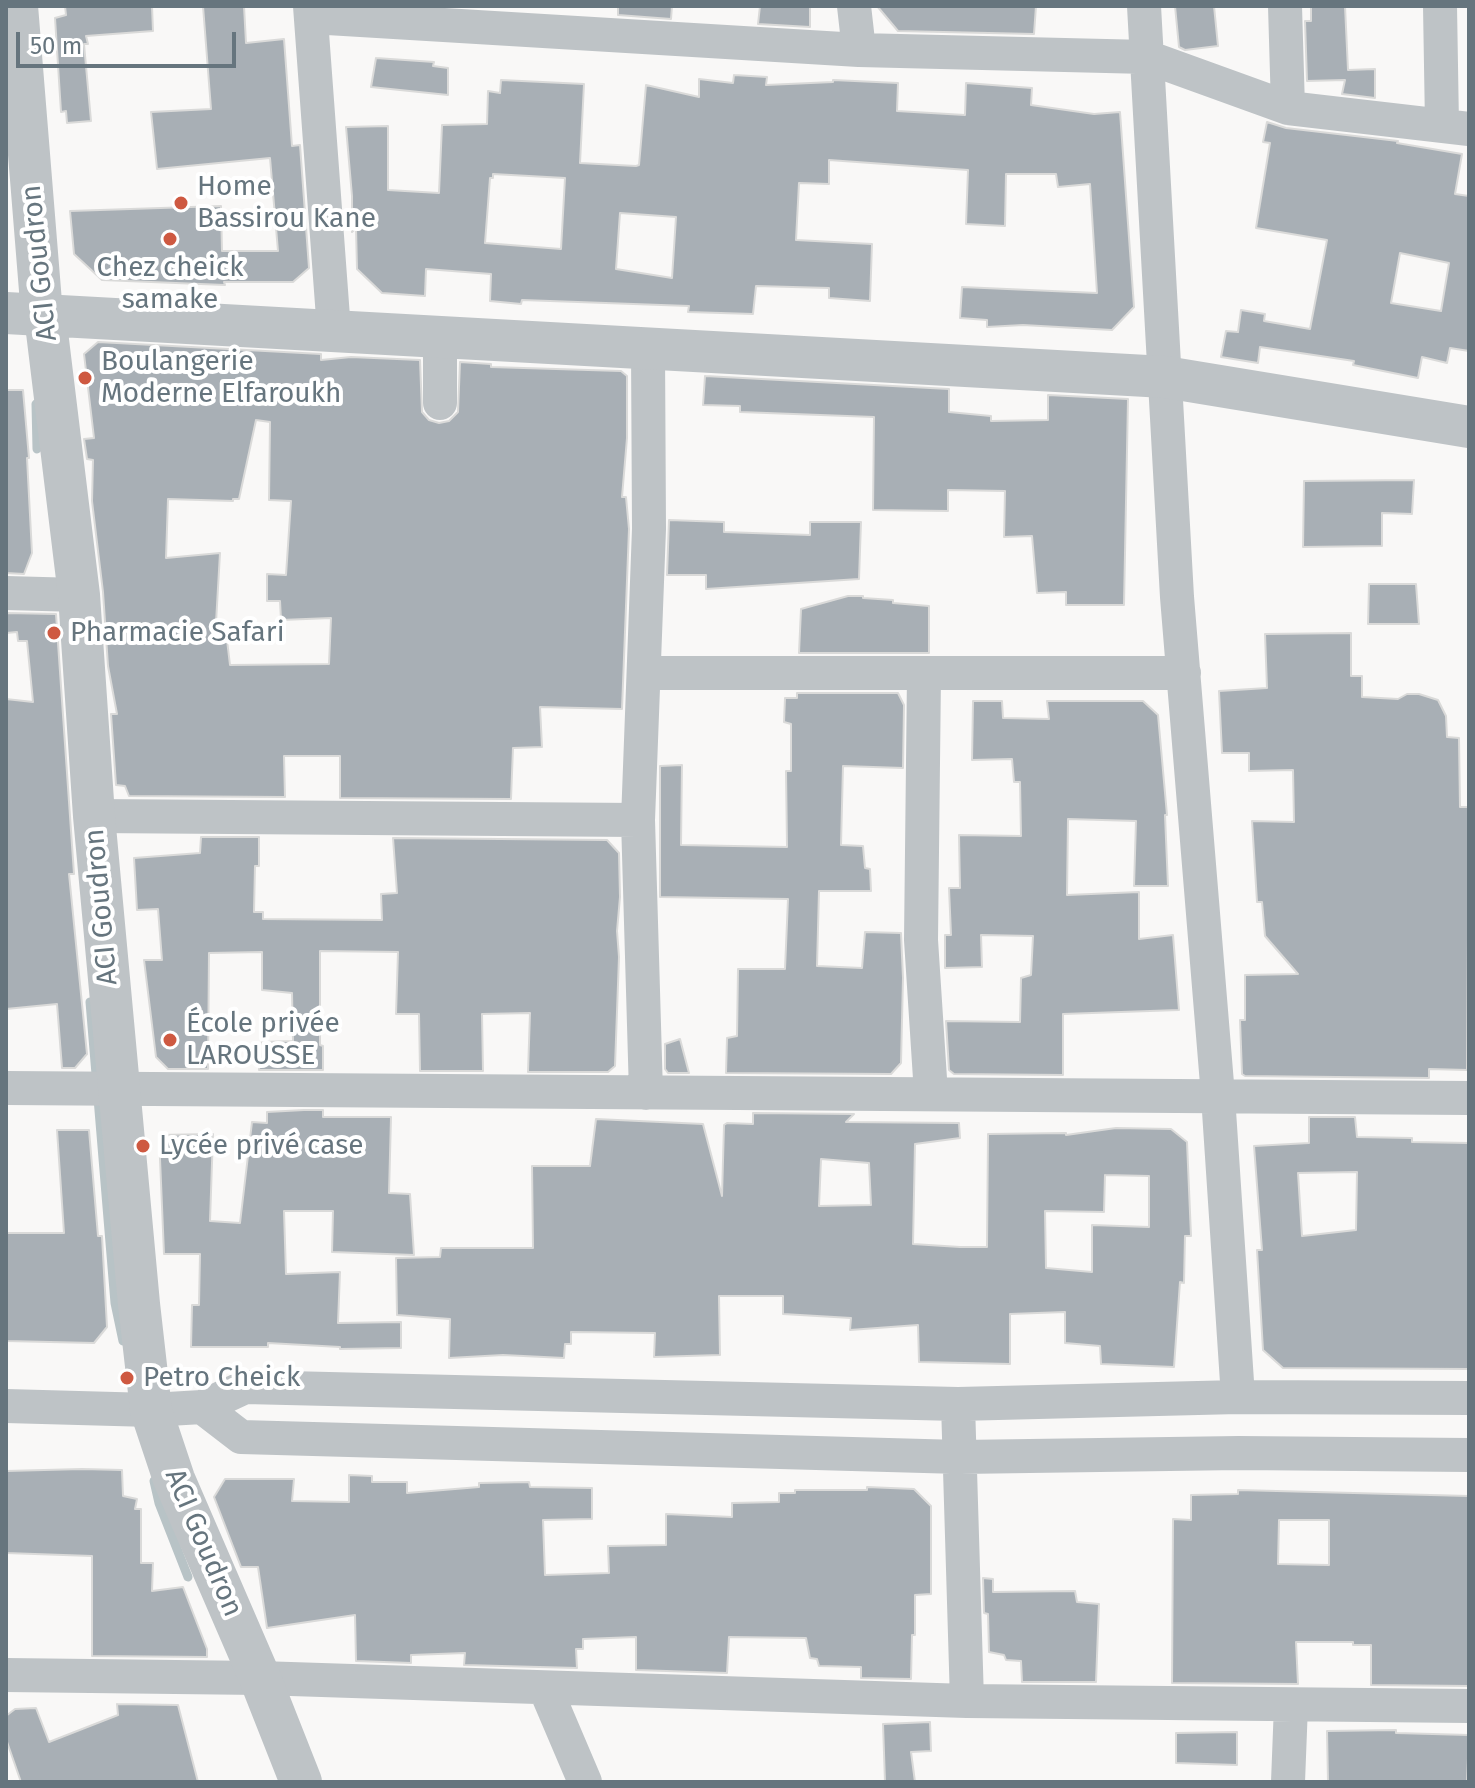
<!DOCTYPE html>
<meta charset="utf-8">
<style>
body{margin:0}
#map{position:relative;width:1475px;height:1788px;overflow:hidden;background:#f9f8f7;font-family:"Fira Sans",sans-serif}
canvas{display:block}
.frame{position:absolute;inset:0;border:8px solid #66757e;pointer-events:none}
.scale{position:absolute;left:16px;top:32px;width:220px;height:36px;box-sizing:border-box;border:4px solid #66757e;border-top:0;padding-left:10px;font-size:24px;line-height:28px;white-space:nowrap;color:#66757e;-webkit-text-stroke:6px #fff;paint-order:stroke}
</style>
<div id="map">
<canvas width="1475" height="1788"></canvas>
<div class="frame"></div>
<div class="scale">50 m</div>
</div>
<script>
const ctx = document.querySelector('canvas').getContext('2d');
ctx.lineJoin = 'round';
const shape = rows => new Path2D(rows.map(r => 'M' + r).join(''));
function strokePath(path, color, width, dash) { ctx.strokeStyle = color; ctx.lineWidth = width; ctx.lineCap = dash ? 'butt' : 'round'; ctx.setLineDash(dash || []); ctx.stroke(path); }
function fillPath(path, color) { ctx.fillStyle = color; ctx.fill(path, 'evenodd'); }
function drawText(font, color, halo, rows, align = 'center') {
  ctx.font = font + ' "Fira Sans",sans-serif'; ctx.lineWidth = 8; ctx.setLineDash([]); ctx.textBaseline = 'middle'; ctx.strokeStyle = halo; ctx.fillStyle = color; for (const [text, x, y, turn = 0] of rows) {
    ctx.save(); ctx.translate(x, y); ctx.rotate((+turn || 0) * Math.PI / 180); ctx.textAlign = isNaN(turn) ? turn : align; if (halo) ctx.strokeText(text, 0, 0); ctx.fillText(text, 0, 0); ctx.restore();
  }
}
strokePath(shape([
 [36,404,37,449],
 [90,1002,115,1303,123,1341],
 [154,1481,159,1503,188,1577]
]), '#b8c3c6', 9);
const building = shape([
 [65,6,152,6,153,31,86,36,88,44,84,44,91,121,67,123,66,111,61,112,55,18,66,15,65,6],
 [203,6,244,6,246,43,284,39,292,146,300,145,309,268,293,282,224,282,225,285,102,280,74,254,70,211,221,206,222,251,278,251,270,158,157,169,151,112,211,109,203,6],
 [618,6,672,6,671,19,618,15,618,6],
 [760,6,810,6,810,27,758,24,760,6],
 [877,6,1036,6,1034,34,898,31,877,6],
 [1175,6,1214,6,1218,46,1185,50,1179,47,1175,6],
 [1311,6,1345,6,1348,70,1375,69,1375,98,1342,94,1345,80,1307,81,1305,21,1311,21,1311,6],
 [376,58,434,62,433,66,448,68,448,95,371,87,376,58],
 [734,75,767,77,766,85,833,82,833,80,898,83,897,111,965,115,966,83,1032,88,1031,105,1094,114,1120,112,1134,307,1112,330,1023,325,987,327,987,320,960,318,962,287,1097,293,1090,184,1058,187,1056,174,1006,174,1005,226,966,224,968,170,829,160,829,184,799,183,796,240,872,244,870,301,829,298,829,288,756,286,753,314,688,312,689,306,522,300,521,304,490,301,491,274,426,269,425,296,382,293,357,269,356,228,352,232,352,196,346,127,388,126,388,190,439,193,442,125,487,124,488,91,500,93,501,80,584,84,580,163,636,166,639,165,646,85,699,97,699,79,733,83,734,75],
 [493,174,565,178,561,249,485,243,490,178,493,178,493,174],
 [620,213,676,217,672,278,616,269,620,213],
 [1267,122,1286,128,1398,141,1397,143,1462,154,1455,194,1469,196,1469,351,1450,348,1447,363,1422,357,1418,378,1353,365,1354,361,1260,347,1258,363,1221,357,1226,331,1238,332,1241,310,1265,314,1264,321,1310,329,1327,240,1256,228,1270,143,1263,142,1267,122],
 [1400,253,1449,263,1441,311,1391,303,1400,253],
 [98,342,321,354,321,360,351,357,420,360,422,412,429,420,439,423,449,421,458,412,460,362,491,364,491,367,621,371,627,376,627,438,622,497,626,497,629,529,622,709,540,707,542,747,513,748,511,799,340,798,340,756,284,756,285,797,129,796,125,786,116,785,111,714,117,714,108,666,103,592,92,501,93,460,87,459,84,439,94,438,84,354,98,342],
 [256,420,270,422,269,500,291,501,286,575,267,574,267,601,280,601,281,620,331,618,329,664,230,665,227,640,215,640,220,553,166,558,168,499,233,501,233,499,239,499,256,420],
 [705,376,949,389,949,412,991,416,991,421,1048,420,1048,395,1128,399,1124,605,1066,605,1066,592,1037,593,1032,536,1004,537,1005,491,948,490,948,511,873,510,874,417,740,412,740,406,703,405,705,376],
 [6,390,23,390,29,458,27,458,32,553,24,574,6,573,6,390],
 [1414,480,1412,514,1382,513,1382,546,1303,547,1304,481,1414,480],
 [669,520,724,522,724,532,810,535,810,522,861,522,859,579,706,589,706,575,667,575,669,520],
 [1369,584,1416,584,1419,624,1368,624,1369,584],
 [848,596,863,596,863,598,893,600,893,603,929,606,929,653,799,653,801,609,848,596],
 [6,613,56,614,74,874,69,874,87,1054,75,1068,62,1068,57,1004,6,1009,6,699,33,702,27,641,18,641,17,632,6,633,6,613],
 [1351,633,1351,676,1362,676,1362,697,1398,699,1407,694,1419,694,1438,700,1446,716,1447,737,1459,738,1460,807,1469,807,1467,1070,1429,1069,1429,1078,1245,1076,1242,1074,1240,1020,1245,1020,1245,975,1298,974,1265,936,1262,902,1257,902,1252,821,1294,822,1293,770,1249,771,1249,753,1222,753,1219,691,1267,688,1265,634,1351,633],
 [797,693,898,693,904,705,903,768,843,766,841,845,863,846,865,868,870,869,871,891,819,891,817,966,862,968,865,932,901,933,903,978,901,1063,891,1074,726,1073,727,1038,737,1036,738,969,785,969,788,899,660,897,660,766,682,765,681,845,787,847,786,771,791,771,791,724,784,722,785,698,797,698,797,693],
 [973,701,1002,701,1003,718,1049,719,1047,701,1143,701,1158,715,1167,815,1165,815,1168,886,1134,886,1136,821,1068,819,1067,895,1139,892,1139,939,1173,935,1179,1010,1063,1014,1063,1075,954,1074,949,1070,946,1021,1020,1022,1021,978,1031,975,1033,936,981,935,982,967,945,968,945,935,951,935,949,888,960,888,959,835,1021,836,1020,782,1014,782,1012,759,972,760,973,701],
 [201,837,259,837,259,866,255,866,254,912,263,912,263,919,382,920,381,894,397,893,393,838,607,840,619,853,620,897,617,931,619,957,615,1066,608,1072,528,1072,530,1013,482,1014,483,1071,420,1071,419,1014,396,1014,398,952,320,951,320,1045,323,1046,323,1070,259,1070,262,1042,293,1041,292,993,262,990,262,952,209,953,208,1069,168,1069,156,1057,144,960,162,960,158,909,137,910,134,858,200,853,201,837],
 [680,1039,689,1073,668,1073,665,1069,665,1044,680,1039],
 [304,1110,323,1110,323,1117,391,1117,389,1193,410,1194,414,1255,332,1252,333,1211,284,1211,286,1274,340,1272,338,1323,401,1322,401,1348,340,1349,340,1347,268,1343,268,1347,191,1347,192,1305,199,1305,200,1254,164,1254,159,1135,213,1134,210,1221,240,1223,252,1122,267,1123,267,1112,304,1110],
 [753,1113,854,1114,846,1122,959,1123,960,1138,915,1144,913,1244,960,1247,987,1247,988,1134,1066,1133,1066,1135,1116,1128,1171,1129,1187,1142,1191,1236,1185,1236,1184,1283,1180,1282,1174,1367,1101,1364,1100,1346,1065,1343,1065,1312,1010,1314,1010,1364,919,1362,918,1325,850,1330,851,1318,783,1314,783,1296,719,1296,720,1355,654,1357,655,1333,571,1332,571,1344,565,1344,564,1358,503,1355,449,1358,450,1319,397,1315,396,1258,440,1257,441,1248,533,1248,532,1166,590,1166,596,1119,703,1124,722,1196,724,1125,727,1123,753,1124,753,1113],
 [821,1159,869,1163,871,1205,819,1206,821,1159],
 [1105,1175,1149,1176,1149,1227,1092,1225,1092,1272,1046,1268,1045,1211,1104,1212,1105,1175],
 [1309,1117,1355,1117,1357,1137,1412,1138,1412,1142,1469,1143,1469,1369,1283,1368,1263,1350,1257,1250,1262,1250,1254,1146,1309,1143,1309,1117],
 [1357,1172,1356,1230,1302,1236,1298,1173,1357,1172],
 [57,1130,89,1130,98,1236,102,1236,107,1327,94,1343,6,1341,6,1233,64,1233,57,1130],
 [82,1469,122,1470,123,1496,137,1499,135,1509,141,1509,141,1563,153,1563,152,1591,183,1587,207,1649,207,1657,92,1656,92,1556,6,1553,6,1471,82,1469],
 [349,1475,372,1476,372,1482,407,1482,407,1493,479,1487,479,1483,529,1482,530,1487,592,1488,592,1519,543,1520,545,1575,609,1573,608,1546,666,1545,666,1514,732,1517,732,1503,779,1502,779,1493,795,1493,795,1490,867,1490,867,1487,914,1489,931,1506,931,1594,915,1595,915,1635,912,1635,911,1679,861,1678,861,1667,819,1666,817,1659,810,1658,806,1638,729,1637,727,1673,636,1670,636,1637,583,1639,583,1649,576,1649,577,1668,464,1665,465,1653,411,1655,411,1663,356,1661,355,1615,267,1628,258,1567,241,1567,214,1497,225,1479,294,1479,292,1501,349,1502,349,1475],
 [1238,1490,1469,1496,1469,1686,1371,1685,1371,1645,1353,1645,1353,1642,1296,1642,1298,1684,1172,1683,1173,1519,1191,1520,1191,1495,1238,1494,1238,1490],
 [1279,1520,1329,1520,1329,1565,1278,1564,1279,1520],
 [983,1578,993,1579,993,1592,1075,1591,1077,1602,1099,1604,1096,1682,1022,1682,1021,1661,1006,1660,1004,1655,989,1652,988,1614,984,1613,983,1578],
 [117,1704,178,1705,198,1782,21,1782,6,1739,6,1716,15,1709,36,1708,49,1742,118,1715,117,1704],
 [930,1722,931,1751,911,1752,915,1782,885,1782,883,1724,930,1722],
 [1396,1730,1396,1733,1469,1735,1467,1782,1328,1782,1327,1731,1396,1730],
 [1237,1732,1237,1765,1176,1763,1176,1733,1237,1732]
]);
fillPath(building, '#a8afb5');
strokePath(building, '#dadad9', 2);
strokePath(shape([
 [310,6,334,331],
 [854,6,859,50],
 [1144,6,1177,597,1218,1096,1238,1397],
 [1285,6,1288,108],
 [1440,6,1442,125],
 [311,17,859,50,1147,57,1288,108,1469,129],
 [440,403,440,338],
 [6,593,79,595],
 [644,673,1184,673],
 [924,674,921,940,931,1094],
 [94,816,638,820],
 [6,1088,1469,1098],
 [646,1093,638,820,649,529,648,349],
 [958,1404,967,1701],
 [6,1406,151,1410,202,1407,245,1387,958,1404,1238,1397,1469,1398],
 [202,1407,241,1437,960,1457,1239,1453,1469,1455],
 [6,1675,260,1678,967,1701,1469,1706],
 [545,1688,585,1782],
 [1288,1782,1291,1705]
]), '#bec3c6', 34);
strokePath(shape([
 [17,6,42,315,47,332,79,595,94,816,139,1304,151,1410,174,1479,260,1678,301,1782],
 [6,313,1165,377,1469,427]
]), '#bec3c6', 42);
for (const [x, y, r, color] of [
 [181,203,8,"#ce5941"],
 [170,239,8,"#ce5941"],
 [85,378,8,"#ce5941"],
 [54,633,8,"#ce5941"],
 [170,1040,8,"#ce5941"],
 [143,1146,8,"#ce5941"],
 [127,1378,8,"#ce5941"]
]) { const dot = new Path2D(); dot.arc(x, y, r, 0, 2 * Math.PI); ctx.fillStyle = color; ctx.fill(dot); strokePath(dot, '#fff', 3); }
drawText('28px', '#66757e', '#fff', [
 ["Home",197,187],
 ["Bassirou Kane",197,219],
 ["Chez cheick",170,268,"center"],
 ["samake",170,300,"center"],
 ["Boulangerie",101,362],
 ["Moderne Elfaroukh",101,394],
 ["Pharmacie Safari",70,633],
 ["École privée",186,1024],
 ["LAROUSSE",186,1056],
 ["Lycée privé case",159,1146],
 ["Petro Cheick",143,1378]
], 'left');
drawText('28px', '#66757e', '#fff', [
 ["ACI Goudron",40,263,-96],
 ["ACI Goudron",102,907,-95],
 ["ACI Goudron",203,1543,67]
]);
</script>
